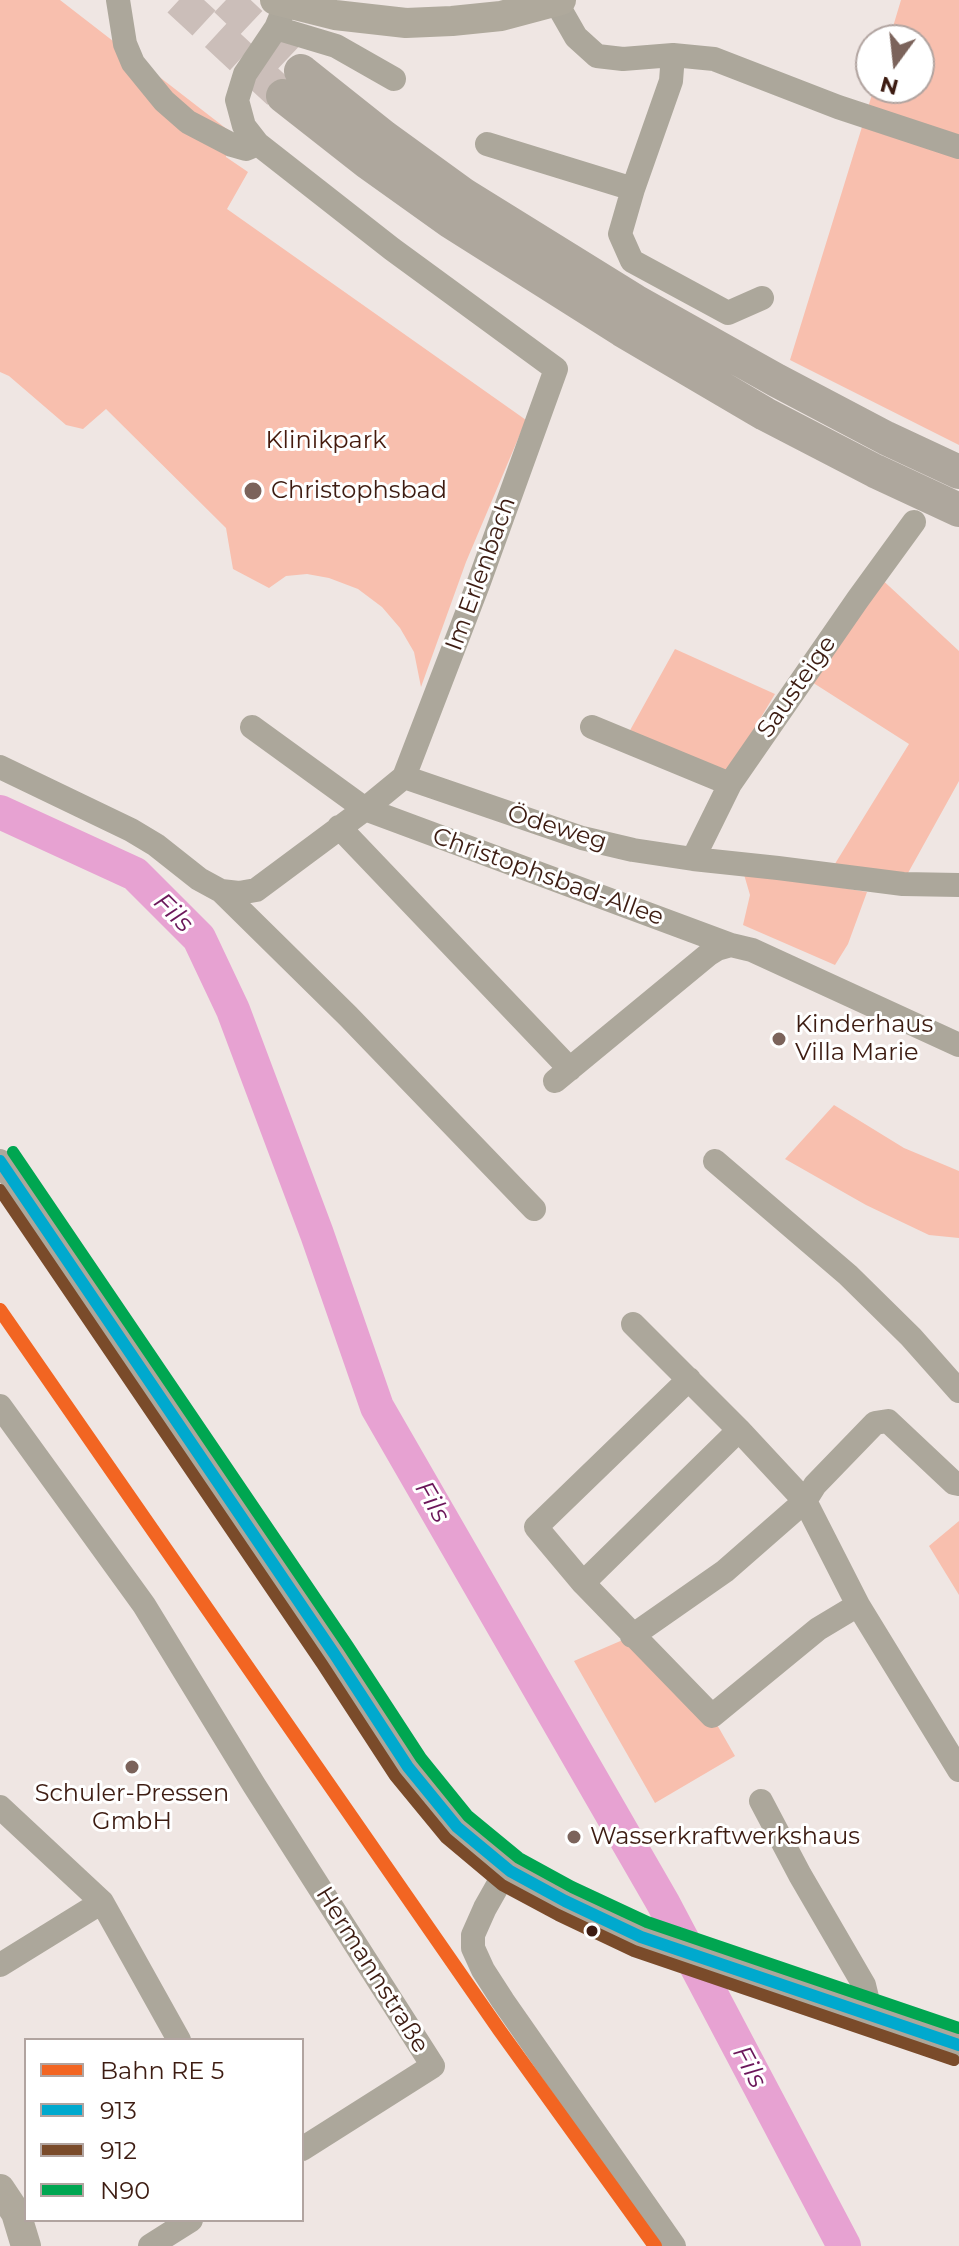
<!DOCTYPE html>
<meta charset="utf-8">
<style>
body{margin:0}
#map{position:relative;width:959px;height:2246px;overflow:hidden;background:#efe6e3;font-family:Montserrat,sans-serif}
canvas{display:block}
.legend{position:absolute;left:24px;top:2038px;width:280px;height:184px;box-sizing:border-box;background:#fff;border:2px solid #b1a4a0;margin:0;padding:10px 14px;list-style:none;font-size:24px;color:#3d1c12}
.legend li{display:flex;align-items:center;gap:16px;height:40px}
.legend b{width:40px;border:2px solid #b1a4a0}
.north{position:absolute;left:855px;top:24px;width:80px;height:80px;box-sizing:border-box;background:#fff;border:2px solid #b1a4a0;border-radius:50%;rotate:195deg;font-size:22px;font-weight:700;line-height:32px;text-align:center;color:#3d1c12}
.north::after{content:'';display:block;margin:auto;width:28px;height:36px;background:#7b635b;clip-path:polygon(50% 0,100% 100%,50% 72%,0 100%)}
</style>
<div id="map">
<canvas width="959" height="2246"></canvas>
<ul class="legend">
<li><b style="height:10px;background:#f26522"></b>Bahn RE 5</li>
<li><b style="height:10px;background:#00a9ce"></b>913</li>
<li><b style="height:10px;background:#7a4b2a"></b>912</li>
<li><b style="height:10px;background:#00a651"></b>N90</li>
</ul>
<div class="north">N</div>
</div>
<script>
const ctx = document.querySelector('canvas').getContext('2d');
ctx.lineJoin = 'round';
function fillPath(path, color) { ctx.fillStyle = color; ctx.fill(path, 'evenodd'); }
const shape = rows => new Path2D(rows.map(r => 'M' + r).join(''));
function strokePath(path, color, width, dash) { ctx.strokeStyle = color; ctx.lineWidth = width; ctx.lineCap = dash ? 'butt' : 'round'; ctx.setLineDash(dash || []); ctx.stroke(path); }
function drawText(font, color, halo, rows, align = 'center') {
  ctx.font = font + ' Montserrat,sans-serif'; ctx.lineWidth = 6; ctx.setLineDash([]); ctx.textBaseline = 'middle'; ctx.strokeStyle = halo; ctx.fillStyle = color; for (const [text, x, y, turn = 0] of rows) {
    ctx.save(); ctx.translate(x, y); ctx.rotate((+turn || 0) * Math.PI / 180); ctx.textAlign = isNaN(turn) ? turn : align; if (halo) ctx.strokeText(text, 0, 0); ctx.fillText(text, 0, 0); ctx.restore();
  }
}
fillPath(shape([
 [0,0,60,0,228,130,226,157,248,172,227,209,526,420,466,562,421,687,414,652,400,628,382,607,358,589,329,578,307,574,286,576,269,588,233,569,226,528,106,409,83,429,66,425,9,376,0,372],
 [901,0,959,0,959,445,790,360,874,88,919,88,919,40,889,40],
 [876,574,959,651,959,781,908,873,833,867,909,744,804,677],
 [675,649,775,694,727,774,628,734],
 [743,871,867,892,848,944,835,965,743,925,750,895],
 [834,1105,904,1148,959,1171,959,1238,929,1235,866,1205,785,1159],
 [959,1521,959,1595,929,1546],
 [632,1636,712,1716,735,1756,655,1803,574,1661]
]), '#f8bfae');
strokePath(shape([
 [0,812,135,874,199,938,233,1010,317,1234,377,1407,663,1903,844,2246]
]), '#e7a2d2', 34);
strokePath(shape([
 [179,0,283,96],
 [226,0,301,71]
]), '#cbbeb9', 34, [34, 17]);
strokePath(shape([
 [118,0,125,44,133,63,164,101,188,122,232,145,246,149,258,144],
 [556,2,576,37,597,56,623,59,673,55,714,59,838,107,959,147],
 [276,28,336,46,394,79],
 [487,144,633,189,671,81,673,55],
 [633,189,620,234,632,261,728,313,762,298],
 [252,727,365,809,731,945,752,950,959,1045],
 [592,727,730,784],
 [0,767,131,830,156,845,199,879,221,891,239,893,256,890,365,809,404,777,479,582,556,369,392,249,258,144,244,126,237,100,245,74,276,28,286,4],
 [404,777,582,838,633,850,693,859,778,868,903,884,959,885],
 [339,827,570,1069],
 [693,859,730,784,858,599,914,522],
 [221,891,348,1016,534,1209],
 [555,1081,709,954,717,949,731,945],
 [0,1161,335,1655,408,1767,426,1791,457,1827,510,1871,565,1901,641,1937,959,2045],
 [715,1161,848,1275,911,1337,959,1391],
 [633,1324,739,1430,805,1501,858,1605,959,1770],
 [689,1379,536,1527,583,1583,739,1430],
 [0,1406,144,1605,254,1785,433,2066,302,2149],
 [583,1583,712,1716,818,1629,858,1605],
 [632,1636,725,1571,805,1501,815,1485,875,1423,888,1421,954,1483,959,1484],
 [761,1801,800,1875,864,1985,871,2014],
 [0,1807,102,1902,179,2040],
 [510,1871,498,1885,485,1908,473,1935,473,1948,483,1970,503,2001,674,2246],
 [0,1965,102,1902],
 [150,2246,191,2220]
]), '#aca79b', 24);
strokePath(shape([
 [275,0,335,15,406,23,452,21,501,16,561,0],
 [0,2189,16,2213,26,2246]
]), '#afa99c', 30);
strokePath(shape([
 [301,71,384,137,464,195,635,301,776,380,886,438,959,472],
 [283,96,367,162,451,222,622,330,765,414,875,471,959,510]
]), '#aea79d', 34);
strokePath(shape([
 [0,1161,335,1655,408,1767,457,1827,510,1871,565,1901,641,1937,959,2045]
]), '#00a9ce', 12);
strokePath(shape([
 [0,1190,322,1664,395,1776,446,1838,502,1885,558,1915,634,1951,954,2060]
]), '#7a4b2a', 12);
strokePath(shape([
 [13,1152,348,1646,421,1758,468,1816,519,1858,572,1887,647,1922,959,2028]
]), '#00a651', 12);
strokePath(shape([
 [0,1310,500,2031,655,2246]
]), '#f26522', 14);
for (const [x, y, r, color] of [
 [253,491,10,"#7b635b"],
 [779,1039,8,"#7b635b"],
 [132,1767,8,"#7b635b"],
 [574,1837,8,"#7b635b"],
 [592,1931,7,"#3d1c12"]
]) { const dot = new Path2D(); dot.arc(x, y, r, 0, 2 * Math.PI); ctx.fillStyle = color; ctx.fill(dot); strokePath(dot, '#fff', 3); }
drawText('24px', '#451a0d', '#fff', [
 ["Klinikpark",326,441]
]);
drawText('24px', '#3d1c12', '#fff', [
 ["Christophsbad",271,491],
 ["Kinderhaus",795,1025],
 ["Villa Marie",795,1053],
 ["Schuler-Pressen",132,1794,"center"],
 ["GmbH",132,1822,"center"],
 ["Wasserkraftwerkshaus",590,1837]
], 'left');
drawText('24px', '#3d1c12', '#fff', [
 ["Im Erlenbach",481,574,-70],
 ["Sausteige",797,687,-55],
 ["Ödeweg",557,828,17],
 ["Christophsbad-Allee",548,877,20],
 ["Hermannstraße",372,1970,58]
]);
drawText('italic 26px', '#6b175a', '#fff', [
 ["Fils",173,913,45],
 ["Fils",432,1502,60],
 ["Fils",749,2067,62]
]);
</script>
